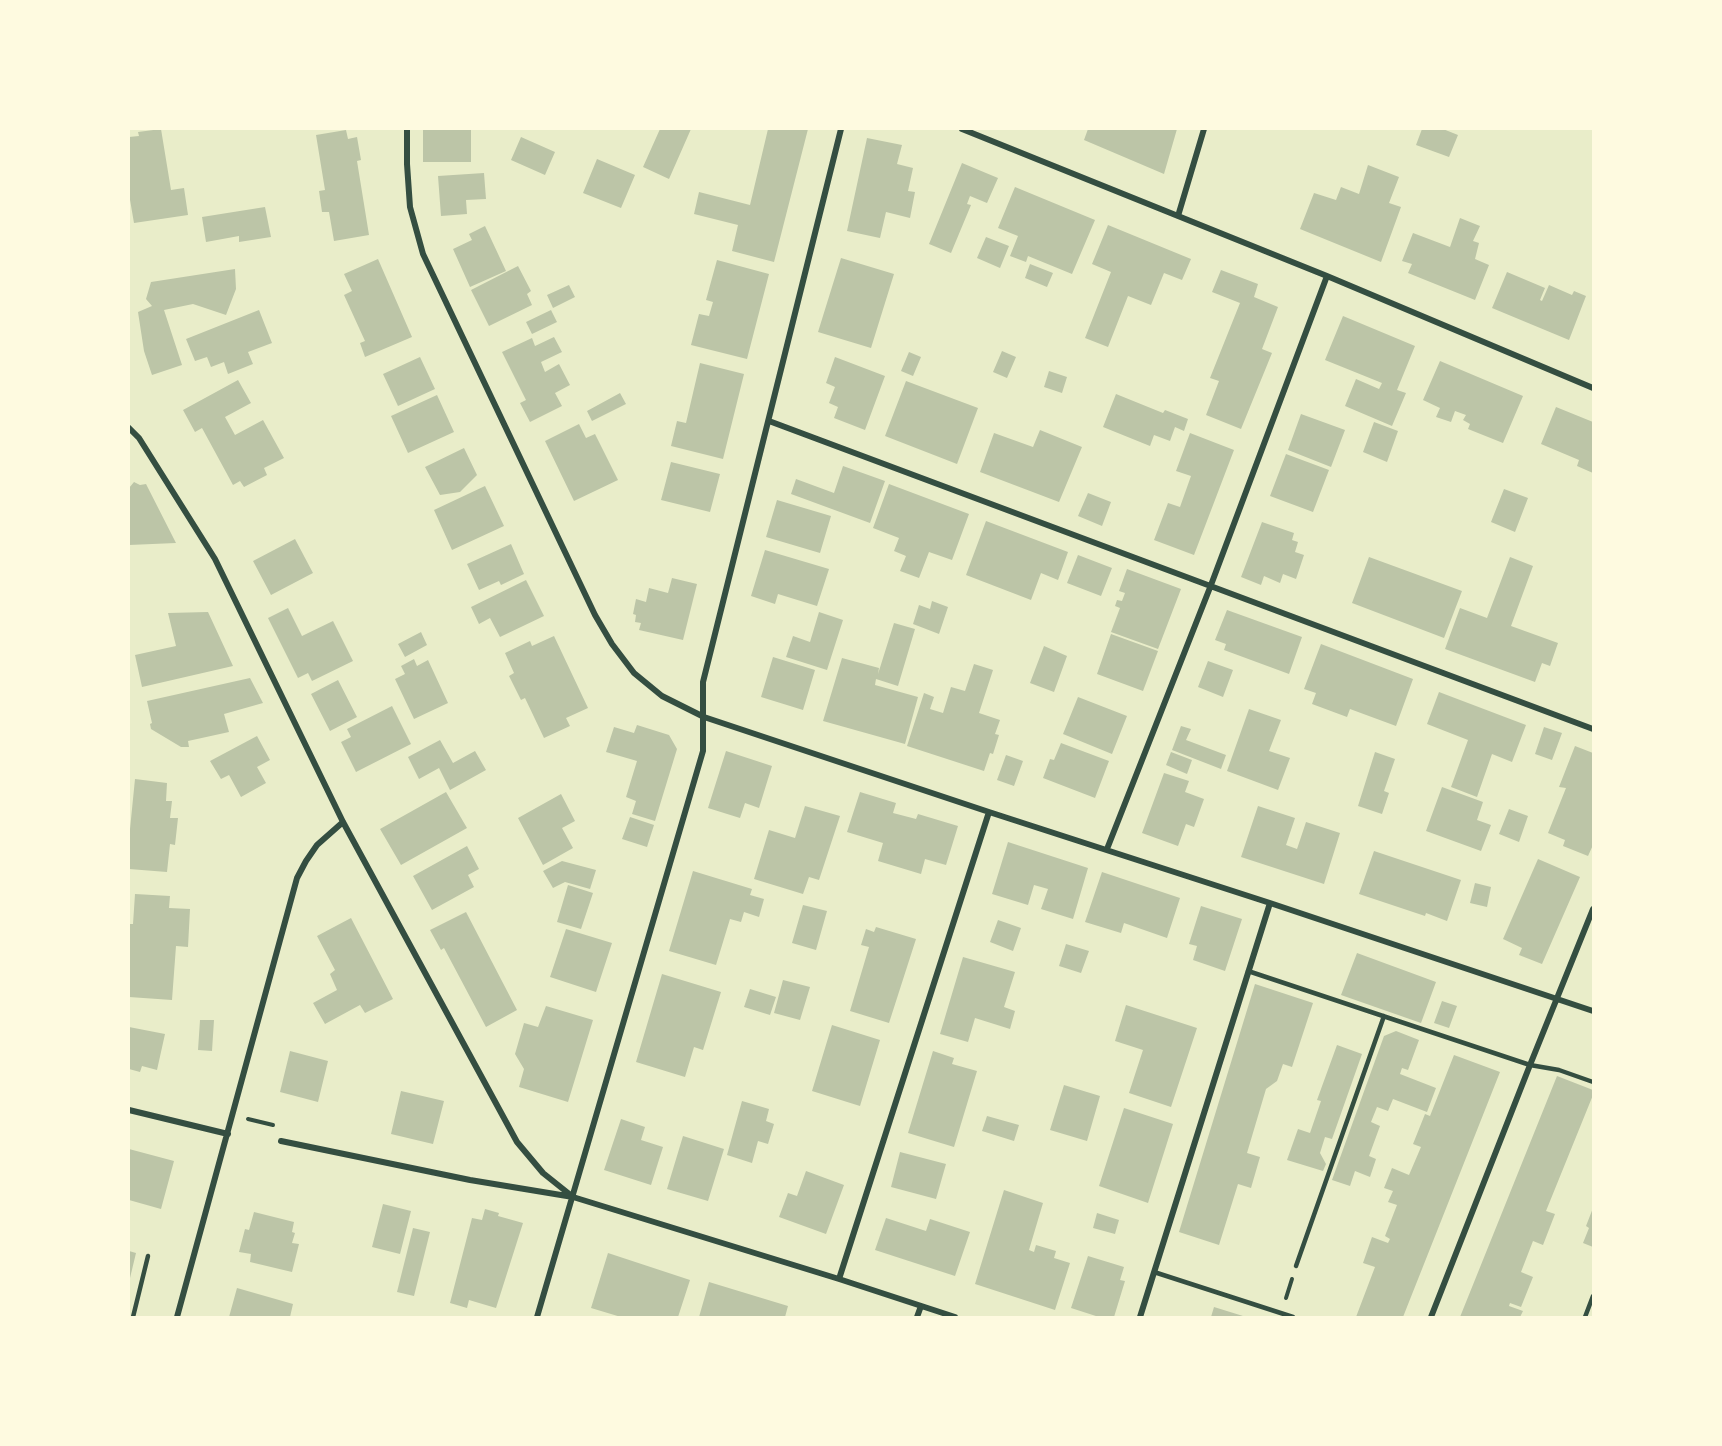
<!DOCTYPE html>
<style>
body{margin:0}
#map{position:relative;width:1722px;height:1446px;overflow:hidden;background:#e9edc9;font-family:Jost,sans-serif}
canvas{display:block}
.frame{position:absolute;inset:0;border:130px solid #fefae0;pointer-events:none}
</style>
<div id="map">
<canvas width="1722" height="1446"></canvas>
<div class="frame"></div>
</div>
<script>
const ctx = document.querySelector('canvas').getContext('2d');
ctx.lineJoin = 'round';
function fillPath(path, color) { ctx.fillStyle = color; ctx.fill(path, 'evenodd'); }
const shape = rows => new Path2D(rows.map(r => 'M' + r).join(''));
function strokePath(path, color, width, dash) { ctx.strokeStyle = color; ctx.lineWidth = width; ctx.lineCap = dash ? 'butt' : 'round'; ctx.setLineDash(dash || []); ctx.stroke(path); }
fillPath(shape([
 [161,129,171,190,184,188,188,215,134,223,129,194,129,137,139,136,138,132],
 [423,129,471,129,471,162,423,162],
 [660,129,691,129,669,179,643,167],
 [768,129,808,129,774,262,732,251,738,225,694,214,699,192,750,205],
 [1088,129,1177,129,1164,174,1084,140],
 [1422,129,1443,129,1458,135,1449,157,1416,145],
 [346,130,348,139,357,137,361,160,357,161,369,235,334,241,329,212,322,212,319,191,325,190,316,135],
 [521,137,555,152,545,175,511,160],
 [867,138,902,145,897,164,913,168,908,191,915,192,910,218,886,212,880,238,847,231],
 [597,159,635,175,621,208,583,193],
 [962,163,998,178,987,203,970,196,967,204,971,205,951,253,929,244],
 [1368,165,1399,177,1389,203,1401,207,1381,262,1300,229,1314,193,1336,200,1341,187,1359,194],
 [484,173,486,199,466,200,467,214,441,216,438,176],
 [1015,187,1095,220,1072,274,1028,256,1026,262,1010,256,1018,236,998,228],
 [265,207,271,237,239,242,239,236,206,242,202,217],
 [1460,218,1480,226,1473,241,1479,243,1475,259,1489,265,1475,300,1408,273,1412,264,1402,261,1413,233,1450,247],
 [1108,225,1191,259,1182,280,1164,273,1151,305,1128,296,1108,347,1085,338,1111,272,1092,264],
 [485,226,506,271,470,287,453,249,472,240,469,234],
 [986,237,1009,246,1000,268,977,258],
 [841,258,894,274,871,348,818,332],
 [378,259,412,337,365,357,360,343,365,341,344,295,352,291,344,274],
 [717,260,769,274,747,359,691,345,699,314,709,316,713,302,706,300],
 [1030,264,1053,273,1047,287,1025,278],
 [518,266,531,291,527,294,532,305,489,326,471,290],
 [235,269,236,289,226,315,193,304,164,310,182,365,152,375,144,351,138,312,152,306,146,299,151,282],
 [1221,270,1258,284,1254,297,1278,307,1262,349,1272,353,1241,429,1206,415,1219,381,1210,378,1240,303,1212,292],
 [1507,272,1545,288,1540,300,1542,301,1549,285,1572,295,1574,291,1586,296,1569,340,1492,308],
 [569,285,575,297,553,308,547,295],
 [259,310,272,343,248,352,253,364,228,374,224,362,211,367,207,357,195,361,186,339],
 [551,310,557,322,532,334,526,322],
 [1343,316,1415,346,1397,390,1406,393,1392,426,1345,406,1356,379,1379,389,1382,383,1325,360],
 [554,337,562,352,541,362,545,372,559,364,570,385,555,393,562,406,530,422,520,403,526,400,502,352,532,338,535,346],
 [1002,351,1016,357,1007,378,993,372],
 [909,352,921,357,913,376,901,371],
 [420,357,435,389,398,406,383,374],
 [835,357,885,376,865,430,834,418,838,407,829,403,835,387,826,383],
 [1440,361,1523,396,1503,443,1468,429,1470,424,1463,420,1466,415,1455,411,1451,422,1436,417,1440,408,1423,400],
 [700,363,744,374,723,459,671,446,677,421,686,423],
 [1049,371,1067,377,1062,393,1044,387],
 [238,380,251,403,225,417,235,435,263,420,284,458,264,468,267,475,244,487,240,481,233,485,202,428,195,432,183,410],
 [906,381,978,408,957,464,885,436],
 [620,393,626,404,592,421,587,411],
 [1116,394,1163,413,1165,410,1188,419,1184,431,1175,427,1170,441,1154,435,1150,446,1103,427],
 [437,395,454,432,408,453,391,416],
 [1556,407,1593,422,1593,473,1577,466,1579,460,1541,444],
 [1301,414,1345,430,1331,467,1288,450],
 [1374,422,1398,431,1387,462,1363,452],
 [579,424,586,438,595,434,618,480,574,501,545,441],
 [1040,430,1082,447,1059,502,980,472,994,433,1033,447],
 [1190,433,1234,450,1194,555,1154,540,1168,503,1180,507,1191,476,1176,471],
 [464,448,477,475,460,492,440,495,425,467],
 [1286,454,1329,470,1313,512,1270,496],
 [671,462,720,474,710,512,661,500],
 [843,466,885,481,870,523,791,494,796,479,834,493],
 [134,482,140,485,146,484,176,543,129,545,129,488],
 [889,484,969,514,952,560,929,552,919,578,900,571,906,556,894,551,899,538,873,528],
 [485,486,504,526,452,550,434,510],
 [1504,489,1528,498,1515,532,1491,522],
 [1088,493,1111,502,1102,526,1078,516],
 [777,500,831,516,820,553,766,537],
 [986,521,1068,552,1058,580,1041,573,1031,600,966,575],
 [1262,522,1294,533,1292,540,1298,542,1295,552,1304,555,1296,579,1283,574,1280,583,1264,576,1261,585,1241,577],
 [295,539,313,573,271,595,253,561],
 [511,544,524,574,501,585,499,581,479,590,467,564],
 [765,550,829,569,817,606,778,594,775,604,751,596],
 [1078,555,1112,568,1101,596,1067,583],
 [1369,557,1462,591,1444,638,1352,603],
 [1510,557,1533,566,1511,626,1558,643,1550,666,1542,663,1535,682,1445,649,1460,608,1487,618],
 [1127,569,1181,589,1158,649,1111,632,1120,608,1115,606,1117,600,1122,601,1125,593,1119,591],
 [672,578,697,584,683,640,639,630,641,623,635,622,636,615,633,614,636,599,646,602,649,588,668,593],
 [526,580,544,616,500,637,490,618,479,624,471,607],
 [932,601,948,607,939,634,913,624,919,605,930,609],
 [288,608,302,636,333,621,353,661,312,681,308,673,298,678,268,618],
 [1227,610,1302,637,1289,674,1224,650,1226,644,1215,640],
 [208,612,233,666,142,687,135,655,176,646,168,613],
 [819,612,843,620,827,670,786,657,793,636,810,642],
 [894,623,915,629,898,686,876,679,875,685,918,697,905,744,823,721,842,658,879,668,878,674],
 [421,632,427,645,405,657,398,644],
 [1111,634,1158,651,1143,691,1097,674],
 [554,636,588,708,566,718,570,726,544,738,525,698,521,700,509,676,514,673,505,653,530,641,532,646],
 [1321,644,1413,679,1396,726,1350,709,1347,717,1312,704,1316,693,1304,689],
 [1044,646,1067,656,1054,692,1030,683],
 [773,657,815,670,803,710,761,697],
 [414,659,417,666,428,660,448,703,414,719,395,679,405,674,401,666],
 [1208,661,1233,670,1223,697,1198,687],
 [974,664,993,670,979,713,1000,720,995,734,999,735,993,754,990,753,984,771,907,746,924,693,934,697,930,709,943,713,951,687,965,691],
 [250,678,263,703,224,714,229,732,188,741,189,747,181,747,151,729,150,724,152,723,147,701],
 [338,680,357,717,330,731,311,694],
 [1439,692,1526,725,1512,762,1492,754,1477,797,1451,787,1468,740,1427,724],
 [1078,697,1127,716,1112,754,1063,734],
 [392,706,411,744,356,772,341,742,351,737,347,729],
 [1249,709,1281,720,1269,751,1290,758,1278,790,1227,771],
 [637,725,669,735,677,749,655,821,632,814,636,801,626,797,637,761,606,752,614,727,634,733],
 [1181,726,1191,729,1186,740,1226,755,1221,769,1172,750],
 [1544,727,1562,733,1552,760,1535,754],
 [257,736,270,760,257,767,266,783,241,797,229,775,221,779,210,761],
 [440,740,453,763,475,751,486,770,450,790,439,768,419,779,408,757],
 [1061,743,1109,761,1095,798,1043,778,1050,759,1054,760],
 [1575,746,1593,753,1593,845,1588,856,1563,846,1565,840,1548,833,1566,788,1559,787],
 [726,751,772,766,759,808,745,803,740,818,708,808],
 [1171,752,1192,760,1187,774,1166,765],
 [1375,752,1395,759,1384,791,1389,793,1382,814,1358,806],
 [1006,755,1023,761,1014,786,997,780],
 [1164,773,1189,781,1185,792,1204,799,1194,827,1186,824,1178,846,1142,833],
 [135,779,167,783,166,801,172,801,170,818,178,818,175,845,170,844,167,872,129,869,129,839],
 [1442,787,1483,802,1477,820,1491,825,1481,851,1426,831],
 [446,792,467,828,401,865,380,829],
 [860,792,896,803,893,813,916,819,918,814,958,826,946,865,925,859,921,874,878,861,883,843,847,832],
 [561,794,575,821,562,828,573,848,543,865,518,818],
 [805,806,840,816,819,880,809,877,803,894,754,879,769,830,795,838],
 [1258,806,1295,818,1286,845,1297,849,1306,822,1340,833,1324,884,1241,857],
 [1509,809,1528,816,1519,842,1499,834],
 [630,817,654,825,647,847,622,839],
 [1008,842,1088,868,1073,919,1041,909,1048,889,1034,885,1028,905,992,894],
 [467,846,479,869,468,875,474,887,432,910,413,876],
 [1374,851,1461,880,1447,921,1426,913,1425,916,1359,894],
 [1538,859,1580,877,1542,964,1519,955,1522,948,1503,939],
 [562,861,596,870,590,889,565,882,553,888,543,871],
 [693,871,752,889,750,895,764,899,759,917,744,912,741,922,730,919,716,965,669,951],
 [1102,872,1180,898,1167,938,1124,923,1121,933,1085,922],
 [1475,883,1491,887,1487,907,1470,903],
 [568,885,593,893,581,929,557,922],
 [135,894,170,896,169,908,190,909,188,947,176,946,172,1000,129,997,129,924,133,924],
 [803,905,827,911,816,950,792,943],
 [1201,906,1242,919,1225,971,1193,960,1197,946,1189,944],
 [466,912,517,1010,486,1027,444,948,441,950,430,930],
 [351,918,393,999,365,1013,360,1005,325,1024,313,1003,337,990,330,974,335,970,317,936],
 [998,920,1021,928,1013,951,990,942],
 [876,927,916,939,889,1023,850,1011,869,947,861,945,866,929,874,932],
 [566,929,612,943,596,992,550,977],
 [1066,944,1089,951,1081,973,1059,966],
 [1357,953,1436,982,1421,1023,1341,995],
 [963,957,1015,972,1004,1007,1015,1011,1010,1029,975,1018,968,1042,940,1034],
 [662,974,721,992,703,1050,694,1047,685,1077,636,1062],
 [783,980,810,987,800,1020,774,1013],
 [1255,984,1313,1003,1292,1067,1283,1064,1277,1081,1266,1089,1247,1153,1260,1157,1251,1188,1238,1184,1219,1245,1179,1232],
 [750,989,776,997,770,1015,744,1007],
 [1442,1001,1457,1006,1449,1028,1434,1023],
 [1126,1005,1197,1028,1171,1107,1129,1093,1143,1050,1115,1041],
 [546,1006,593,1020,568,1102,519,1087,524,1069,515,1054,524,1023,538,1027],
 [200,1020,214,1020,212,1051,198,1050],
 [832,1025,880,1040,860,1106,812,1091],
 [129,1027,165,1034,157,1070,142,1066,140,1072,129,1069],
 [1396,1031,1419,1040,1408,1070,1402,1068,1400,1074,1436,1088,1427,1112,1393,1099,1388,1111,1377,1107,1371,1122,1380,1126,1369,1156,1376,1159,1370,1177,1355,1171,1350,1186,1332,1180,1384,1036],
 [1337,1045,1362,1054,1332,1139,1325,1137,1320,1153,1326,1164,1323,1171,1287,1160,1298,1129,1310,1133,1321,1101,1317,1100],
 [290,1051,328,1061,318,1102,280,1092],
 [933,1051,954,1058,952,1064,977,1071,954,1147,908,1133],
 [1454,1055,1500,1072,1403,1317,1356,1317,1375,1267,1363,1263,1372,1237,1388,1243,1390,1239,1385,1236,1397,1205,1388,1202,1393,1191,1384,1188,1392,1168,1409,1175,1421,1147,1413,1144,1425,1114,1430,1116],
 [1557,1076,1593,1090,1593,1095,1546,1211,1555,1214,1543,1245,1533,1241,1521,1272,1533,1277,1521,1307,1510,1303,1509,1306,1523,1311,1520,1317,1460,1317],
 [1064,1085,1100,1096,1087,1141,1050,1130],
 [401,1091,444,1101,433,1144,391,1134],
 [742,1101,769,1109,766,1121,774,1124,768,1144,758,1141,752,1163,727,1155],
 [1124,1108,1173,1124,1148,1203,1099,1186],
 [987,1116,1019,1125,1014,1141,982,1131],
 [621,1119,645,1127,641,1140,663,1147,651,1185,604,1170],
 [683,1136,724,1149,708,1201,667,1189],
 [129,1149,174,1161,161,1209,129,1200],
 [900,1152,946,1164,936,1199,891,1187],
 [806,1171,844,1185,826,1234,779,1217,788,1193,797,1196],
 [1004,1190,1043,1203,1029,1250,1034,1252,1036,1245,1056,1251,1054,1258,1070,1263,1055,1310,975,1284],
 [383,1204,411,1211,400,1254,372,1247],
 [1593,1208,1593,1247,1583,1243,1589,1228,1586,1226],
 [485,1209,499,1213,498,1216,523,1223,496,1308,469,1300,467,1308,450,1303,472,1218,482,1220],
 [254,1212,294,1222,292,1232,295,1233,292,1243,299,1244,292,1272,250,1262,251,1254,239,1252,245,1229,249,1230],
 [1097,1213,1119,1220,1115,1234,1093,1228],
 [886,1218,926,1231,930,1219,970,1232,955,1276,875,1250],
 [413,1228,430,1232,414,1296,397,1292],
 [129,1251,136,1253,130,1278,129,1278],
 [608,1253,690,1280,678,1317,621,1317,591,1308],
 [1088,1256,1124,1267,1120,1280,1125,1281,1114,1317,1099,1317,1071,1308],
 [709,1282,788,1306,785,1317,699,1317],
 [237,1288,293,1304,290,1317,229,1317],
 [1214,1307,1243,1316,1243,1317,1211,1317]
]), '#bcc5a7');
strokePath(shape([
 [248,1119,273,1125],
 [1286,1298,1292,1279]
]), '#344e41', 4);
strokePath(shape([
 [1248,971,1530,1065,1559,1070,1593,1082],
 [1296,1266,1384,1016],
 [1154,1272,1293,1317],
 [133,1317,148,1256],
 [1585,1317,1593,1296]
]), '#344e41', 4.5);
strokePath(shape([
 [407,129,407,164,410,207,423,254,595,615,612,644,634,673,662,696,704,717,989,812,1270,903,1593,1011],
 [962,129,1327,276,1593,388],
 [1178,216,1204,129],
 [769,421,1593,729],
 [129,428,139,438,215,559,343,822,517,1142,543,1173,573,1197],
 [1107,849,1211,585,1327,276],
 [129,1110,228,1134],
 [281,1141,470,1180,573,1197,839,1279,955,1317],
 [839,1279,989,812],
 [177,1317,297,878,306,861,317,845,343,822],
 [537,1317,703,751,703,682,841,129],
 [917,1317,921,1306],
 [1140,1317,1270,903],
 [1431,1317,1530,1065,1593,909]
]), '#344e41', 6);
</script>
